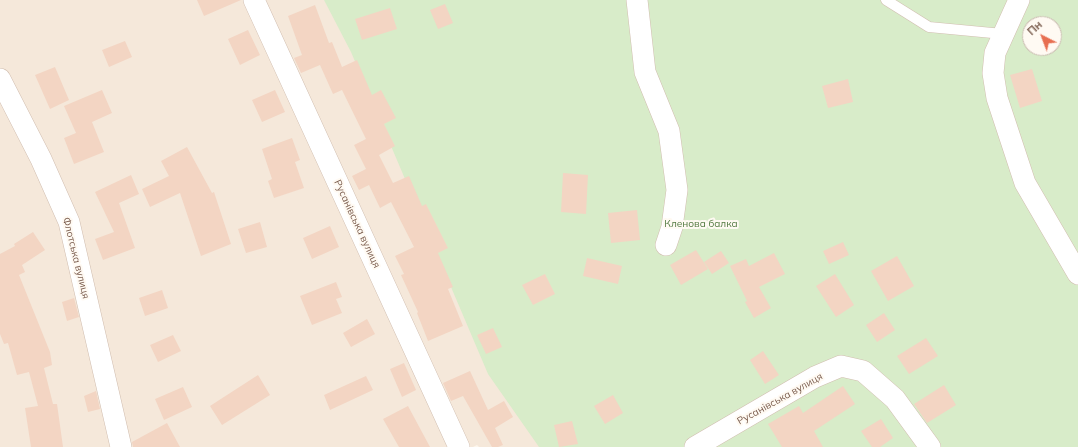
<!DOCTYPE html>
<meta charset="utf-8">
<style>
body{margin:0}
#map{position:relative;width:1078px;height:447px;overflow:hidden;background:#fdf6ec;font-family:Mulish,sans-serif}
canvas{display:block}
.north{position:absolute;left:1022px;top:16px;width:40px;height:40px;box-sizing:border-box;background:#fffaf3;border:1px solid #cabbb1;border-radius:50%;rotate:318deg;font-size:11px;font-weight:700;line-height:16px;text-align:center;color:#7a5c4d}
.north::after{content:'';display:block;margin:auto;width:14px;height:18px;background:#e76f51;clip-path:polygon(50% 0,100% 100%,50% 72%,0 100%)}
</style>
<div id="map">
<canvas width="1078" height="447"></canvas>
<div class="north">Пн</div>
</div>
<script>
const ctx = document.querySelector('canvas').getContext('2d');
ctx.lineJoin = 'round';
function fillPath(path, color) { ctx.fillStyle = color; ctx.fill(path, 'evenodd'); }
const shape = rows => new Path2D(rows.map(r => 'M' + r).join(''));
function strokePath(path, color, width, dash) { ctx.strokeStyle = color; ctx.lineWidth = width; ctx.lineCap = dash ? 'butt' : 'round'; ctx.setLineDash(dash || []); ctx.stroke(path); }
function drawText(font, color, halo, rows, align = 'center') {
  ctx.font = font + ' Mulish,sans-serif'; ctx.lineWidth = 4; ctx.setLineDash([]); ctx.textBaseline = 'middle'; ctx.strokeStyle = halo; ctx.fillStyle = color; for (const [text, x, y, turn = 0] of rows) {
    ctx.save(); ctx.translate(x, y); ctx.rotate((+turn || 0) * Math.PI / 180); ctx.textAlign = isNaN(turn) ? turn : align; if (halo) ctx.strokeText(text, 0, 0); ctx.fillText(text, 0, 0); ctx.restore();
  }
}
fillPath(shape([
 [0,0,717,0,1078,447,479,447,477,445,473,447,0,447]
]), '#f5e8da');
fillPath(shape([
 [324,0,1078,0,1078,447,539,447,488,374,351,52],
 [1030,24,1054,24,1054,48,1030,48]
]), '#d8ecc9');
fillPath(shape([
 [197,0,241,0,204,16],
 [445,4,453,23,438,29,430,10],
 [315,5,329,43,332,42,342,67,357,60,372,95,381,90,396,118,384,124,395,146,379,155,393,183,409,176,422,206,426,204,448,248,438,253,453,287,448,289,463,326,428,341,417,313,418,312,401,275,404,274,395,256,414,247,391,202,380,208,369,185,359,190,352,176,366,169,354,145,366,139,342,90,333,94,320,65,301,73,294,58,302,55,288,16],
 [390,8,397,29,362,40,355,19],
 [248,30,260,55,240,65,228,39],
 [125,41,132,57,109,67,102,50],
 [55,67,69,100,50,109,35,75],
 [1032,69,1042,101,1020,108,1010,75],
 [848,79,853,102,828,108,822,86],
 [102,90,112,113,92,122,104,152,74,164,64,138,76,133,64,106],
 [275,90,285,112,262,122,252,100],
 [292,138,300,160,295,162,304,188,274,198,268,181,272,179,262,149],
 [187,147,212,193,214,192,231,244,201,256,180,193,150,207,142,189,169,176,161,161],
 [563,173,588,175,586,214,561,212],
 [131,175,139,194,119,203,135,248,103,260,95,239,114,232,95,192],
 [637,210,640,240,611,243,608,213],
 [260,222,267,247,246,253,238,229],
 [330,226,339,247,312,259,303,238],
 [33,232,45,250,22,265,25,272,19,275,50,352,52,365,44,368,53,404,57,404,63,447,31,447,25,408,38,406,29,372,17,375,8,343,4,344,0,334,0,254,15,246,14,244],
 [843,242,849,255,829,264,823,251],
 [696,250,708,269,681,285,670,265],
 [721,251,729,263,712,274,704,262],
 [774,253,785,274,759,287,771,308,754,318,745,302,747,301,730,266,746,259,749,266],
 [897,256,914,286,888,301,871,271],
 [587,258,622,266,618,284,583,276],
 [545,274,555,294,533,305,522,285],
 [835,274,854,305,836,317,816,286],
 [336,282,342,297,336,299,342,313,312,325,300,296],
 [162,290,168,308,145,316,139,298],
 [74,298,79,317,67,321,62,302],
 [884,313,895,330,877,342,866,325],
 [367,319,375,334,351,347,343,333],
 [493,328,502,347,486,354,477,335],
 [173,335,181,351,158,362,150,345],
 [926,338,938,356,909,374,897,356],
 [763,351,779,375,765,384,750,360],
 [404,363,416,390,402,397,390,369],
 [470,371,488,410,504,401,513,417,495,428,503,445,498,447,492,447,463,396,451,401,443,383],
 [258,375,270,395,222,425,210,406],
 [366,376,373,390,330,410,324,395],
 [944,385,956,405,927,423,914,404],
 [843,386,855,404,814,431,823,447,782,447,768,424,799,406,803,413],
 [183,387,192,407,164,420,155,399],
 [96,391,100,409,88,412,84,396],
 [613,395,623,413,605,424,594,406],
 [408,406,430,447,399,447,383,419],
 [881,419,893,438,880,447,872,447,861,431],
 [572,421,578,444,559,447,554,425],
 [167,423,180,447,133,447,132,442]
]), '#f3d5c3');
const lane = shape([
 [886,0,929,27,1003,34]
]);
const street = shape([
 [254,0,459,447],
 [637,0,645,72,669,131,677,190,672,227,666,245],
 [1019,0,995,53,993,73,997,98,1025,183,1078,274],
 [0,79,41,159,69,222,121,447],
 [695,447,815,377,841,366,863,371,895,399,930,447]
]);
strokePath(lane, '#d1beb0', 11);
strokePath(street, '#d1beb0', 22);
strokePath(lane, '#fff', 10);
strokePath(street, '#fff', 21);
drawText('10px', '#7a5c4d', '#fffaf3', [
 ["Русанівська вулиця",357,224,65],
 ["Флотська вулиця",76,258,76],
 ["Русанівська вулиця",780,399,-29]
]);
drawText('10px', '#537a41', '#fffaf3', [
 ["Кленова балка",701,224]
]);
</script>
